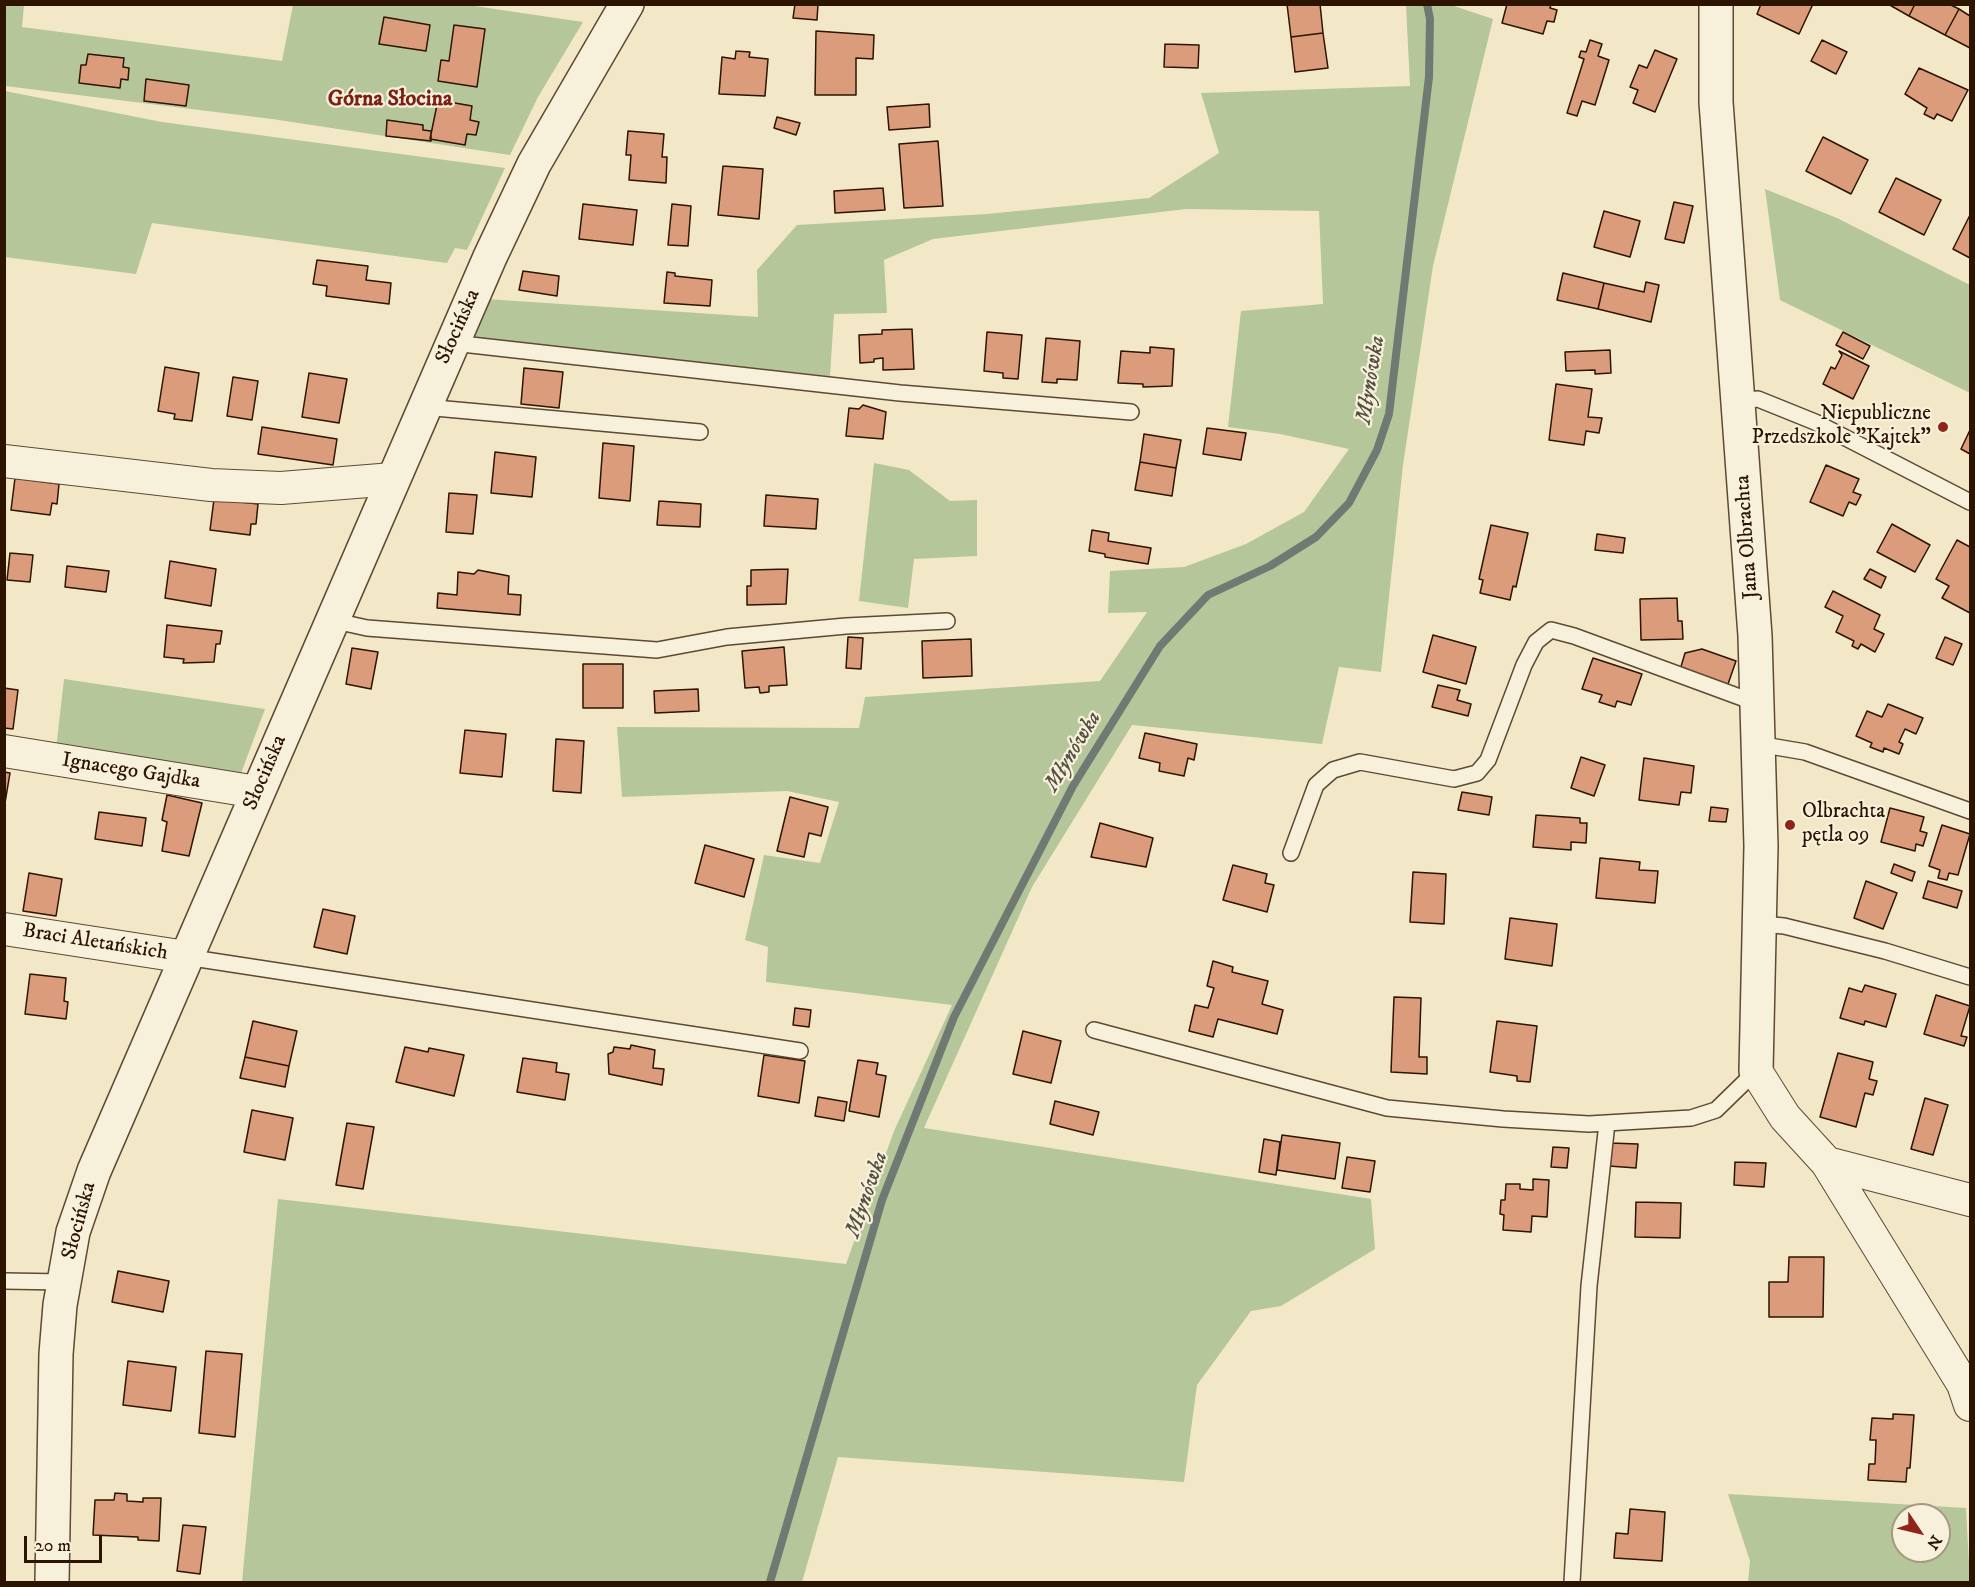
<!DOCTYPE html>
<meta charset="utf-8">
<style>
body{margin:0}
#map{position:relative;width:1975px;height:1587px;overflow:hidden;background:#f2e8c7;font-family:"IM FELL DW Pica",serif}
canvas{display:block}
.frame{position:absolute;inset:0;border:6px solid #2c1400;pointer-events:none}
.north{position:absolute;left:1891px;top:1503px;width:60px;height:60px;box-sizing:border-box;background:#f7f0db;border:2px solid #a69883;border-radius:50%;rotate:125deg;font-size:16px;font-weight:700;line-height:24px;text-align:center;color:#2c1400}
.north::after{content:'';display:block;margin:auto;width:21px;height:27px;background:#8f2418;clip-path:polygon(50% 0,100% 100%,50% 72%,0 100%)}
.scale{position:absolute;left:24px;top:1536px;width:78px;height:27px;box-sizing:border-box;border:3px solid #2c1400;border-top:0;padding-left:8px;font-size:18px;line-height:21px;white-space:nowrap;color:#2c1400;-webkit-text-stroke:4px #f7f0db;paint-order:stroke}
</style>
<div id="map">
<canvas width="1975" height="1587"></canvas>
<div class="frame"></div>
<div class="north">N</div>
<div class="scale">20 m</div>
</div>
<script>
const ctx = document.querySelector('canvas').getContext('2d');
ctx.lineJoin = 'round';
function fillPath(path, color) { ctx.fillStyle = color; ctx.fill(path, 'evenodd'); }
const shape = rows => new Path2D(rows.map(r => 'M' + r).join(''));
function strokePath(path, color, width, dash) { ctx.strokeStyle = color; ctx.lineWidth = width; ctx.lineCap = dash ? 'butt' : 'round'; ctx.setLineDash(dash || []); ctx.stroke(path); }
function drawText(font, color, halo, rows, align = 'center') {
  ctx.font = font + ' "IM FELL DW Pica",serif'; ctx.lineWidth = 4.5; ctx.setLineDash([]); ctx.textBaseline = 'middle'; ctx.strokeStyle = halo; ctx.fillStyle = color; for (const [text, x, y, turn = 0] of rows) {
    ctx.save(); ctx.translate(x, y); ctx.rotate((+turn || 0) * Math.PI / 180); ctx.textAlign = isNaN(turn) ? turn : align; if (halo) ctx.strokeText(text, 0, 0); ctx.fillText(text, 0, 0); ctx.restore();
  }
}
fillPath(shape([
 [461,4,583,22,538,97,510,155,272,119,5,86,5,5,24,5,22,27,282,61,293,5],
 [1406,5,1451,5,1493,19,1433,266,1403,465,1381,672,1339,667,1322,744,1132,725,1032,887,924,1128,1371,1199,1375,1249,1281,1306,1251,1311,1197,1385,1184,1482,838,1457,802,1582,242,1582,278,1199,846,1264,894,1131,952,1005,766,982,768,947,745,940,764,855,820,863,839,802,787,791,622,797,617,727,859,728,865,697,1100,681,1147,612,1108,613,1110,571,1184,567,1246,544,1304,512,1349,449,1280,434,1228,427,1241,311,1323,304,1319,211,1186,209,933,239,884,260,887,313,834,314,830,376,485,340,472,336,486,299,758,317,757,270,797,225,987,214,1149,198,1219,153,1201,93,1410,86],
 [5,91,162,122,505,168,467,250,455,248,447,263,152,223,136,274,5,257],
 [1765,189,1837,218,1970,285,1970,393,1780,300],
 [874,463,909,470,950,501,977,500,977,556,914,559,908,608,859,601],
 [64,679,265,709,240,776,56,749],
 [1728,1494,1966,1508,1970,1582,1748,1582,1750,1561],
 [1903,1515,1939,1515,1939,1551,1903,1551]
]), '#b5c79a');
strokePath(shape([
 [770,1582,882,1200,954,1017,1073,786,1160,646,1208,595,1270,566,1316,537,1349,503,1377,450,1389,414,1429,77,1430,19,1427,4]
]), '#707a72', 8);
const building = shape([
 [795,4,818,4,817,20,793,18,795,4],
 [1287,4,1320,4,1323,33,1291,37,1287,4],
 [1507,4,1551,4,1550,8,1557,10,1554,22,1547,21,1543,34,1502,23,1507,4],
 [1761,4,1813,4,1799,34,1757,14,1761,4],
 [1888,4,1915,4,1909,16,1888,4],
 [1915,4,1949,4,1959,9,1945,35,1909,16,1915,4],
 [1959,9,1970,16,1970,48,1945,35,1959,9],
 [384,17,430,25,426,51,379,44,384,17],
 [454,25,485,29,477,87,438,81,441,60,449,61,454,25],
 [816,31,874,35,873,59,856,58,856,95,815,95,816,31],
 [1323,33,1328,68,1295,72,1291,37,1323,33],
 [1590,40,1602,44,1598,56,1609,60,1595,105,1582,101,1577,116,1567,113,1584,59,1579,57,1581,51,1586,52,1590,40],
 [1822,40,1847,52,1836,74,1811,61,1822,40],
 [1165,44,1199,45,1198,68,1164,67,1165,44],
 [1655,50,1677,59,1655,112,1633,103,1638,90,1630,87,1639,65,1647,68,1655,50],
 [736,51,750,52,749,57,768,59,765,96,719,94,722,57,735,59,736,51],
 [88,54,124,58,123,67,129,68,128,80,121,79,120,88,79,83,81,65,86,65,88,54],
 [1919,68,1968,90,1952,121,1937,114,1934,119,1924,114,1927,108,1905,94,1919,68],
 [146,79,189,85,186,106,144,101,146,79],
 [438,100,472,106,470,120,479,122,476,135,467,134,465,145,430,139,438,100],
 [929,104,930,127,889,130,887,107,929,104],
 [777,117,800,123,796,135,774,128,777,117],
 [387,120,423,125,423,130,431,131,431,141,386,136,387,120],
 [628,131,664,134,662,157,667,157,666,183,629,180,631,155,626,155,628,131],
 [1823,137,1868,160,1851,194,1806,171,1823,137],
 [938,141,943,206,904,208,899,144,938,141],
 [723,166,763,169,759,219,718,215,723,166],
 [1896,178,1941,200,1924,235,1879,212,1896,178],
 [883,188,885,210,835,213,834,191,883,188],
 [1674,202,1693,206,1684,243,1665,239,1674,202],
 [583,204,637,210,633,245,579,239,583,204],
 [672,204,691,206,688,246,668,245,672,204],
 [1604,211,1640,221,1630,257,1594,247,1604,211],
 [1970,215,1970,258,1953,249,1970,215],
 [317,260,368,266,366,280,391,283,389,304,326,296,327,286,313,284,317,260],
 [523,271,559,276,557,296,519,290,523,271],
 [667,272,675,273,675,276,712,280,710,306,664,303,667,272],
 [1563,273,1604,283,1598,309,1557,300,1563,273],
 [1646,282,1659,285,1651,322,1598,309,1604,283,1644,292,1646,282],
 [912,329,914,369,883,370,883,358,874,359,874,362,860,363,859,335,882,334,882,330,912,329],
 [987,332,1022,335,1018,379,1003,378,1003,373,984,371,987,332],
 [1843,332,1870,346,1863,359,1836,345,1843,332],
 [1046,338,1080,341,1077,380,1057,379,1057,383,1042,382,1046,338],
 [1150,347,1174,349,1172,386,1143,387,1143,384,1118,383,1121,351,1150,353,1150,347],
 [1610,350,1611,373,1595,374,1595,370,1566,371,1565,352,1610,350],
 [1839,351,1869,366,1853,399,1823,384,1831,367,1835,369,1842,355,1839,351],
 [165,367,199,373,192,421,174,419,175,414,158,411,165,367],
 [524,368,563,372,559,408,521,404,524,368],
 [309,373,347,379,339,423,302,417,309,373],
 [233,377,258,381,252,420,227,416,233,377],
 [1556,384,1592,389,1588,417,1602,418,1599,433,1586,431,1584,445,1549,440,1556,384],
 [863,405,886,412,883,439,846,436,849,408,859,409,863,405],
 [262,427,337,439,333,465,258,454,262,427],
 [1207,428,1246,433,1241,460,1203,454,1207,428],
 [1970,430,1970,454,1961,449,1970,430],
 [1144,434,1181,440,1176,468,1140,462,1144,434],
 [603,443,634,446,630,501,599,498,603,443],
 [495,452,536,457,532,497,491,493,495,452],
 [1140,462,1176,468,1172,496,1135,490,1140,462],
 [1826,465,1859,479,1853,492,1861,495,1856,505,1849,502,1843,516,1810,502,1826,465],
 [15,478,59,484,57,504,52,503,50,515,11,510,15,478],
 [449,493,477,495,473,534,446,532,449,493],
 [766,495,818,499,816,529,764,526,766,495],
 [214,499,258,504,256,524,251,524,250,535,210,530,214,499],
 [659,501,701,504,700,527,657,525,659,501],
 [1892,524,1930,545,1915,572,1877,552,1892,524],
 [1491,525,1528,533,1516,587,1513,586,1510,600,1480,593,1483,580,1479,579,1491,525],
 [1092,530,1109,533,1108,541,1151,548,1148,564,1105,557,1105,554,1089,551,1092,530],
 [1597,534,1625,538,1623,553,1595,550,1597,534],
 [1957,540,1970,547,1970,613,1942,598,1949,586,1936,579,1957,540],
 [10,553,33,555,30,582,7,580,10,553],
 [170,561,216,569,211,606,165,598,170,561],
 [67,566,109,571,106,592,65,587,67,566],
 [788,569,786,604,747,605,747,586,751,586,751,570,788,569],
 [1870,569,1886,577,1881,588,1864,579,1870,569],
 [478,570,509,576,508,594,521,595,520,615,437,608,438,593,457,595,458,572,474,574,478,570],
 [1833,591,1880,615,1874,629,1884,634,1875,652,1861,644,1858,649,1852,646,1854,641,1836,632,1843,616,1825,607,1833,591],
 [1677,598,1678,621,1682,621,1683,639,1641,640,1640,599,1677,598],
 [167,625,222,631,220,644,216,644,214,662,183,663,184,659,164,657,167,625],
 [1433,635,1476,647,1466,684,1423,672,1433,635],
 [848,637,863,638,861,669,846,668,848,637],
 [1945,637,1962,644,1953,665,1936,658,1945,637],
 [971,639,972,676,923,678,922,641,971,639],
 [784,647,787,685,769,686,769,692,760,693,759,687,745,688,742,651,784,647],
 [352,648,378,652,371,689,346,684,352,648],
 [1702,649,1736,661,1727,687,1680,670,1685,653,1702,649],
 [1593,658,1642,674,1631,705,1617,701,1615,707,1599,702,1602,695,1582,689,1593,658],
 [583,664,623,664,623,708,583,708,583,664],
 [1438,685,1460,690,1457,700,1471,704,1468,716,1432,707,1438,685],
 [4,688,18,690,13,729,4,728,4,688],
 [698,689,699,711,655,713,654,691,698,689],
 [1888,704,1923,718,1916,734,1905,729,1899,742,1903,744,1899,754,1884,748,1883,752,1870,747,1872,743,1856,736,1867,711,1882,717,1888,704],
 [465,730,506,734,502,777,460,773,465,730],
 [1145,733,1197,744,1194,760,1188,758,1184,776,1159,771,1160,763,1139,758,1145,733],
 [556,739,584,741,581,793,553,791,556,739],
 [1581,757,1605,765,1594,796,1571,788,1581,757],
 [1644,758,1694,766,1691,793,1681,792,1679,805,1639,800,1644,758],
 [4,772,10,773,4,809,4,772],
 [1462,792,1492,797,1489,815,1458,810,1462,792],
 [167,795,202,803,189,856,162,851,167,822,162,820,167,795],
 [790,797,828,807,821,836,809,833,804,857,777,851,790,797],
 [1711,807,1728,809,1726,822,1709,821,1711,807],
 [1890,808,1924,817,1920,831,1927,833,1923,846,1916,844,1915,851,1881,842,1890,808],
 [99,812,146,818,142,846,95,839,99,812],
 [1536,815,1580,818,1580,823,1587,823,1586,843,1571,842,1571,850,1533,847,1536,815],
 [1100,823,1153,838,1146,867,1091,857,1100,823],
 [1942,825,1970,834,1958,875,1949,873,1947,880,1938,878,1940,870,1929,866,1942,825],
 [705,845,754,859,744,897,695,883,705,845],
 [1600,858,1640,862,1639,870,1658,871,1655,903,1596,898,1600,858],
 [1894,864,1915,872,1912,881,1891,873,1894,864],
 [1233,865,1267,874,1265,883,1274,885,1267,912,1223,900,1233,865],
 [1413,872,1446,874,1444,924,1410,922,1413,872],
 [29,873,62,879,56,916,23,911,29,873],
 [1866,881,1897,893,1883,929,1854,918,1866,881],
 [1928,881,1962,891,1957,908,1923,898,1928,881],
 [323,909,355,916,347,954,314,947,323,909],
 [1510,918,1557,924,1552,966,1505,959,1510,918],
 [1213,961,1233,967,1232,972,1268,981,1262,1004,1283,1010,1277,1034,1218,1019,1213,1037,1189,1031,1195,1005,1208,1008,1214,988,1207,986,1213,961],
 [30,974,66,978,64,1001,68,1002,66,1019,25,1014,30,974],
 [1865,985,1896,994,1886,1027,1865,1021,1864,1025,1840,1018,1849,988,1862,992,1865,985],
 [1936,995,1970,1006,1961,1036,1967,1037,1964,1046,1924,1034,1936,995],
 [1394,997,1421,998,1419,1057,1427,1057,1427,1074,1391,1072,1394,997],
 [795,1008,811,1010,809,1027,793,1025,795,1008],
 [253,1021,297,1031,289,1066,245,1057,253,1021],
 [1497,1021,1537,1026,1530,1082,1517,1081,1517,1076,1490,1072,1497,1021],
 [1023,1031,1061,1041,1051,1083,1013,1074,1023,1031],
 [631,1045,655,1050,653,1068,664,1069,662,1085,609,1074,608,1054,613,1052,614,1047,630,1049,631,1045],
 [405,1047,428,1052,429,1048,464,1055,454,1096,396,1082,405,1047],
 [1838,1053,1873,1062,1869,1079,1877,1081,1873,1095,1865,1093,1856,1127,1820,1117,1838,1053],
 [764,1055,805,1061,799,1103,758,1096,764,1055],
 [245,1057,289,1066,285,1087,240,1078,245,1057],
 [523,1058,557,1063,556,1072,569,1074,565,1100,517,1092,523,1058],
 [858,1060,878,1063,876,1074,886,1076,879,1117,849,1111,858,1060],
 [818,1097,847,1102,844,1121,815,1116,818,1097],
 [1925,1098,1948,1105,1933,1155,1911,1149,1925,1098],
 [1055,1101,1099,1112,1093,1135,1050,1124,1055,1101],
 [252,1110,293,1118,285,1160,244,1152,252,1110],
 [347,1123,374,1127,363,1189,336,1185,347,1123],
 [1282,1135,1340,1143,1335,1179,1277,1170,1282,1135],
 [1264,1139,1280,1142,1276,1175,1259,1172,1264,1139],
 [1610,1143,1638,1144,1636,1168,1609,1166,1610,1143],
 [1553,1147,1569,1148,1567,1168,1551,1167,1553,1147],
 [1347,1157,1375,1161,1370,1192,1342,1188,1347,1157],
 [1735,1162,1766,1163,1764,1187,1734,1185,1735,1162],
 [1533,1179,1549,1180,1547,1217,1532,1216,1531,1232,1503,1230,1504,1215,1500,1214,1501,1200,1505,1200,1506,1184,1520,1184,1520,1189,1533,1190,1533,1179],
 [1636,1202,1681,1203,1680,1238,1635,1237,1636,1202],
 [1789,1257,1824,1257,1823,1317,1769,1317,1769,1282,1788,1282,1789,1257],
 [118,1271,169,1281,163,1312,112,1302,118,1271],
 [206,1351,242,1354,235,1437,199,1433,206,1351],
 [128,1361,176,1367,171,1411,123,1405,128,1361],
 [1893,1414,1914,1415,1910,1468,1907,1468,1906,1482,1868,1480,1869,1464,1875,1464,1876,1440,1870,1440,1872,1418,1893,1419,1893,1414],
 [115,1493,127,1494,127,1501,143,1502,143,1498,161,1498,159,1541,138,1540,138,1537,93,1535,95,1500,114,1500,115,1493],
 [1630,1509,1665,1512,1662,1561,1614,1558,1616,1533,1628,1534,1630,1509],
 [183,1525,206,1527,200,1574,177,1571,183,1525]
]);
fillPath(building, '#db9c7b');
strokePath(building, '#2c1400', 1.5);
const service = shape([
 [453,343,900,393,1131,412],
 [1738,401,1758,399,1815,422,1970,502],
 [424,407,700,432],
 [331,620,367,628,657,650,727,637,846,626,947,621],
 [1758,744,1805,752,1970,811],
 [1291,853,1316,785,1333,770,1360,762,1454,779,1477,773,1488,760,1524,665,1536,642,1551,630,1574,636,1756,703],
 [1761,924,1784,926,1885,951,1970,977],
 [186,957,800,1051],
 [1094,1030,1387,1108,1503,1119,1589,1124,1691,1118,1716,1110,1756,1071],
 [4,1281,64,1282],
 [1572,1582,1589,1286,1607,1123]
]);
const minor = shape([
 [4,461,211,485,281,488,393,479],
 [4,751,257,792],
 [4,929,186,957],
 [1756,1071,1785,1117,1827,1163,1963,1384,1970,1405],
 [1827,1163,1970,1200]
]);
const tertiary = shape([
 [1716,4,1716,102,1755,636,1761,846,1756,1071],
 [52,1582,56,1354,60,1305,73,1232,94,1171,490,257,534,164,627,4]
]);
strokePath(service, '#5e4932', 18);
strokePath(minor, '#5e4932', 34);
strokePath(tertiary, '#5e4932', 36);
strokePath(service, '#f7f0db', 15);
strokePath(minor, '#f7f0db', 32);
strokePath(tertiary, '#f7f0db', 33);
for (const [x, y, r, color] of [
 [1943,427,6,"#8f2418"],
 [1790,825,6,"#8f2418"]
]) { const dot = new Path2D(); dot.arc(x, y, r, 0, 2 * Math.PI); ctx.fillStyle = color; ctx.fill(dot); strokePath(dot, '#f7f0db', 2); }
drawText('21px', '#2c1400', '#f7f0db', [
 ["Słocińska",459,327,-66],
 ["Jana Olbrachta",1748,537,-94],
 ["Ignacego Gajdka",131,772,9],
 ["Słocińska",266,773,-67],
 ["Braci Aletańskich",95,943,9],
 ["Słocińska",80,1221,-75]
]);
drawText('21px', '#2c1400', '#f7f0db', [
 ["Niepubliczne",1931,415],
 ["Przedszkole \"Kajtek\"",1931,439],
 ["Olbrachta",1802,813,"left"],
 ["pętla 09",1802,837,"left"]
], 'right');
drawText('bold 22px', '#7a1f14', '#f7f0db', [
 ["Górna Słocina",390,100]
]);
drawText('italic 22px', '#545042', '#f7f0db', [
 ["Młynówka",1372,380,-81],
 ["Młynówka",1074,752,-59],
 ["Młynówka",868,1195,-71]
]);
</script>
